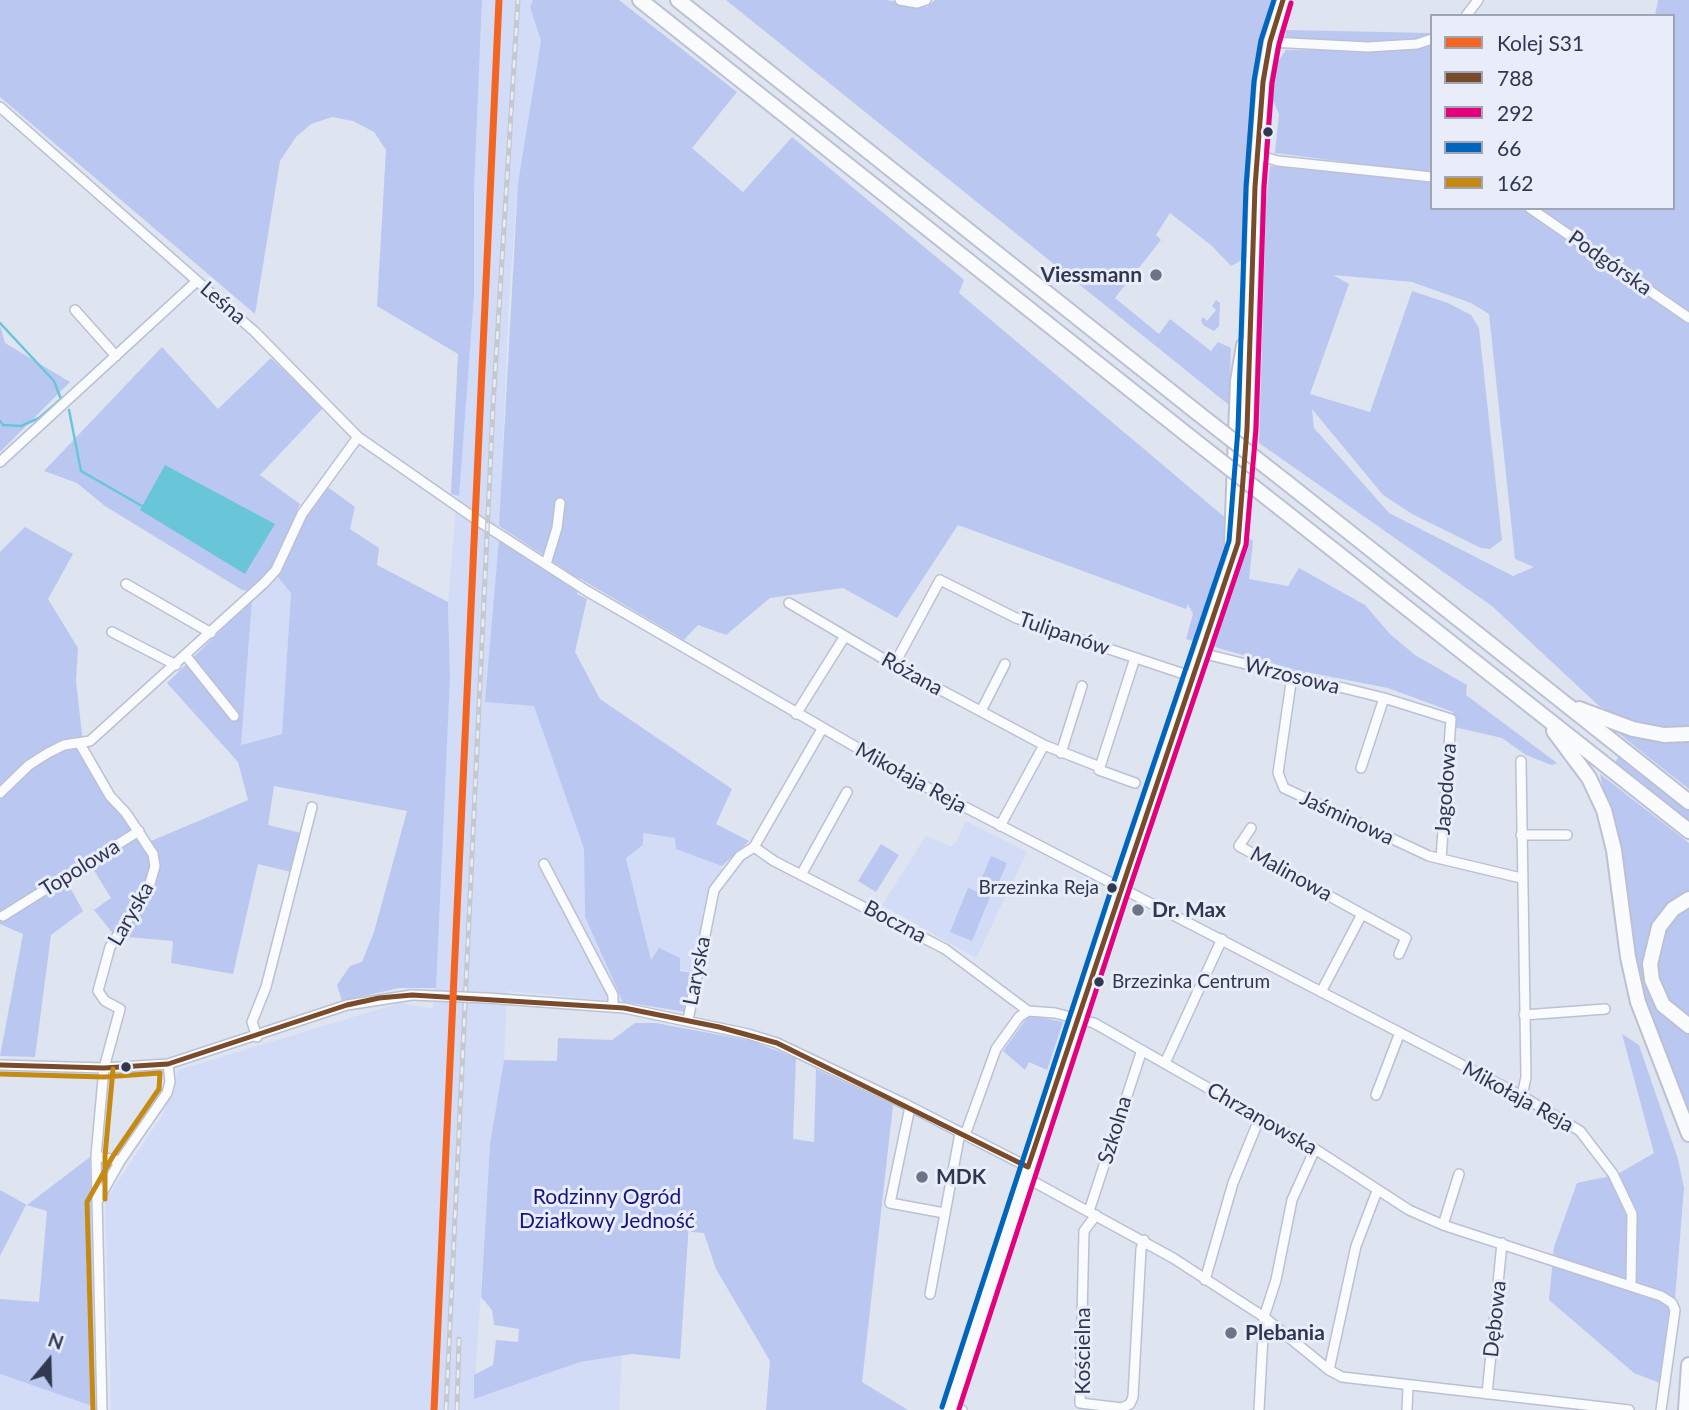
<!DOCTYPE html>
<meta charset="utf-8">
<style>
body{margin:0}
#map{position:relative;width:1689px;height:1410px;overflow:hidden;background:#dee4f0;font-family:Lato,sans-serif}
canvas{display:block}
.legend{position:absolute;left:1430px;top:14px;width:245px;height:196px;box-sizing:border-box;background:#e9edf9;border:2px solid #9fa5b5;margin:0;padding:9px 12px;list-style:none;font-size:21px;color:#30384f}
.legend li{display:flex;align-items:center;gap:14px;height:35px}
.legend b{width:35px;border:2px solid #9fa5b5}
.north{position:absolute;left:14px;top:1326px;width:70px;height:70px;-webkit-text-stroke:5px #e9edf9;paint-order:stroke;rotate:19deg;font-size:19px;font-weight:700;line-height:28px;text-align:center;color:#30384f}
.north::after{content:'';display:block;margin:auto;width:24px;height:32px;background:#30384f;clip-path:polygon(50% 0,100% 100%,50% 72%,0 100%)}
</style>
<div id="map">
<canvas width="1689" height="1410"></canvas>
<ul class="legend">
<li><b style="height:9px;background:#f26522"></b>Kolej S31</li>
<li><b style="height:9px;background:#7a4b2a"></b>788</li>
<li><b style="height:9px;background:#e5007d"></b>292</li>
<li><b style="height:9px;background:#0065bd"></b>66</li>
<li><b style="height:9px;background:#c58a14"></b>162</li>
</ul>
<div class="north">N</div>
</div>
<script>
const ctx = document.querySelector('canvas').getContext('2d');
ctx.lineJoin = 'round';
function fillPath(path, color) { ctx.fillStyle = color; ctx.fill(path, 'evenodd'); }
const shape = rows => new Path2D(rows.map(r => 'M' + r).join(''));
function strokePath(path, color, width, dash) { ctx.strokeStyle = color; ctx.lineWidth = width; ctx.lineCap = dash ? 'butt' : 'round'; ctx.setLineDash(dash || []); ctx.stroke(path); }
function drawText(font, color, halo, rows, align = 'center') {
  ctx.font = font + ' Lato,sans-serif'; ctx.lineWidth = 6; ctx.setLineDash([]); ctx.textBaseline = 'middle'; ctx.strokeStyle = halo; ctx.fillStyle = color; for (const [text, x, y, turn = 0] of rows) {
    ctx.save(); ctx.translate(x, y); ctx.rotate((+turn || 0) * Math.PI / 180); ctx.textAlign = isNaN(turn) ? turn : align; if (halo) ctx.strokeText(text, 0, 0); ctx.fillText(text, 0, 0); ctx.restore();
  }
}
fillPath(shape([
 [482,0,533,0,530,7,541,41,518,183,509,297,499,539,486,702,534,705,584,849,585,917,623,1002,507,991,504,1060,490,1144,474,1399,580,1362,622,1356,619,1410,111,1410,105,1201,163,1114,178,1070,400,1003,433,1009,450,678,448,602,474,296,474,191],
 [277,576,291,593,282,734,241,745,252,600],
 [966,821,1027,852,976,958,882,905,926,836,950,846,955,844],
 [643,833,676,838,676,849,722,866,721,874,711,888,694,973,651,961,626,858,643,845],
 [0,1374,95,1407,95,1410,0,1410]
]), '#d2dcf7');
fillPath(shape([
 [0,0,482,0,474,191,474,296,459,496,451,494,458,354,377,306,386,150,374,132,353,121,332,117,311,124,296,137,280,161,255,314,0,97],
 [533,0,619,0,737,92,692,148,743,192,792,137,964,280,959,293,1253,541,1249,579,1288,586,1299,568,1365,605,1390,634,1415,655,1467,685,1466,695,1557,763,1551,765,1526,755,1502,738,1454,727,1453,712,1388,688,1296,670,1186,639,1193,614,1188,604,1186,609,958,525,897,618,843,588,770,598,726,635,698,625,684,640,579,578,577,594,587,599,575,652,600,699,732,789,716,824,749,841,722,866,676,849,675,838,643,833,643,845,626,858,651,960,659,948,680,958,680,971,694,973,686,1012,623,1002,585,917,584,849,534,706,485,702,499,539,568,585,570,573,499,526,518,183,541,41,530,7],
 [726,0,886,0,927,7,935,0,1277,0,1266,30,1253,100,1242,231,1244,259,1231,266,1212,246,1170,213,1156,235,1161,240,1115,298,1159,334,1170,319,1211,351,1218,342,1231,348,1229,405],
 [1658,0,1689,0,1689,726,1664,728,1628,721,1599,706,1492,606,1259,443,1266,203,1270,166,1432,181,1432,208,1523,208,1593,255,1536,208,1673,208,1673,16,1655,16],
 [1333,275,1412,282,1471,303,1489,314,1515,559,1534,567,1513,576,1389,513,1314,428,1312,409,1383,495,1412,514,1481,548,1490,549,1502,540,1479,328,1471,315,1448,303,1412,291,1370,412,1310,394,1349,284],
 [1286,30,1432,33,1432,36,1412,41,1362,43,1285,39],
 [1432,43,1432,173,1275,153,1279,114,1272,99,1277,63,1286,50,1417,49],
 [1216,300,1220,303,1219,326,1214,331,1203,325,1201,320,1203,317,1207,321,1216,310,1212,306],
 [0,325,5,343,70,382,0,452],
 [162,347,218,409,271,358,323,408,260,475,300,504,273,568,248,591,242,590,105,506,77,483,44,471],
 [329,488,355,507,350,529,379,548,377,565,448,602,450,678,436,988,399,988,342,1001,337,985,350,966,362,962,374,932,407,811,274,786,268,825,301,833,291,872,258,864,233,974,171,963,173,941,115,936,94,910,111,898,90,864,66,880,83,911,51,935,35,1057,0,1056,23,934,0,924,0,552,25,527,73,554,48,599,78,648,76,681,83,743,118,810,144,844,248,800,238,762,167,683,252,600,241,745,282,734,291,593,277,576,306,516,323,491],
 [1616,731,1689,737,1689,789,1648,757],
 [1620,755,1689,809,1689,824,1613,765],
 [1600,774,1689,843,1689,894,1679,899,1646,974,1689,1031,1689,1115,1639,991],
 [881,844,899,855,876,892,858,881],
 [991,856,1007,863,994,894,978,887],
 [968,888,990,897,972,941,950,932],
 [1689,905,1689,1022,1660,992,1655,959,1669,919],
 [1029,1015,1063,1022,1047,1070,1029,1062,1025,1070,1003,1051],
 [635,1023,656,1023,752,1041,796,1058,793,1139,814,1142,816,1069,893,1105,862,1382,908,1410,766,1410,770,1361,716,1269,704,1233,691,1232,690,1207,680,1359,632,1354,580,1362,474,1399,474,1375,493,1365,496,1340,518,1342,519,1329,494,1325,492,1310,481,1297,490,1144,504,1060,557,1061,558,1038,612,1040],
 [1622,1034,1639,1045,1678,1159,1684,1188,1668,1386,1634,1373,1549,1300,1554,1247,1577,1183,1616,1175,1654,1153],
 [90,1157,95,1407,0,1374,0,1299,39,1302,47,1211,26,1205,0,1256,0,1190,27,1205]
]), '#bac8f1');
fillPath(shape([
 [165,465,275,524,245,574,140,510]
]), '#68c6d8');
strokePath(shape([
 [0,323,54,381,61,399,39,418,21,426,3,425,0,421],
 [69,410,81,471,142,506]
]), '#68c6d8', 2.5);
const minor = shape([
 [900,0,917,3,926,0],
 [1466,16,1478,0],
 [1270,42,1368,47,1417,44,1432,39],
 [0,107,255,332,358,437,480,522,587,591,911,779,1522,1096,1580,1131,1613,1174,1632,1214,1631,1285],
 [1257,155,1278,161,1432,177],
 [1530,208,1689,318],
 [75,310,116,356],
 [0,462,197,281],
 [546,564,557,528,560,503],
 [126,584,211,633],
 [789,603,894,665,1044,745,1100,767],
 [112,632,176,665],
 [1201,653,1384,698,1451,719,1441,859],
 [186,656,234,716],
 [1135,658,1099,770,1135,783],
 [894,665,940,580,1016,618,1193,677],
 [1292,676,1278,773,1284,788,1429,856,1521,878],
 [981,711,1005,664],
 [796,714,845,636],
 [80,744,110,796,126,813,153,854,155,866,149,887,110,947,98,991,105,1001,120,1009,104,1068,96,1156,102,1410],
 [1061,753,1082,686],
 [1521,761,1526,1077,1522,1096],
 [1361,768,1384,698],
 [0,793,29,765,48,753,64,745,90,741,264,583,276,570,302,514,358,437],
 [1000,826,1044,745],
 [1251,828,1239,846,1362,914],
 [1521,835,1567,835],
 [754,847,774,861,945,949,1028,1011],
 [544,864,613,995,613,1007],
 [801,875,847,792],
 [3,916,139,831],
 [1321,992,1362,914,1406,938,1399,954],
 [487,998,624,1008,748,1034,777,1043,905,1104,1028,1167],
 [1524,1015,1605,1009],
 [688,1020,714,890,740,856,754,847,822,729],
 [257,1037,252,1022,266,987,312,807],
 [1165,1063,1222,939],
 [0,1065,104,1068,168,1064,347,1005,412,995],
 [1376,1095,1399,1035],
 [910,1107,890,1203,944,1213],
 [965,1135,996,1049,1019,1017,1028,1011,1055,1013,1094,1023,1315,1149,1409,1210,1443,1225,1661,1296,1672,1303,1675,1310,1661,1410],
 [96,1156,120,1161],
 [1025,1177,1173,1258,1264,1317,1329,1370,1342,1377,1629,1410],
 [97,1202,120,1161,167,1093,170,1082,168,1064],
 [1089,1211,1142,1050],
 [1096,1215,1084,1231,1080,1403,1122,1408,1130,1404,1133,1397,1141,1249,1144,1240],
 [1443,1225,1459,1174],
 [1205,1280,1233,1183,1260,1117],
 [930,1294,960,1133],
 [1329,1370,1356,1246,1377,1191],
 [1487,1394,1502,1243],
 [951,1406,962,1410],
 [1259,1410,1264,1317,1276,1280,1292,1200,1315,1149],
 [1407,1410,1408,1387]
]);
const major = shape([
 [1231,543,1237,381,1243,345],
 [950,1410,1121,887,1238,543,1247,429,1255,187,1263,82,1270,42,1283,0]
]);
const highway = shape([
 [640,0,1195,441],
 [678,0,1199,414],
 [1286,482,1689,802],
 [1279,507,1689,831],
 [1579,709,1633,729,1664,735,1689,734],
 [1554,731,1589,778,1604,810,1614,850,1628,957,1638,1002,1689,1134],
 [1689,899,1673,909,1659,927,1650,964,1652,980,1663,1005,1689,1026],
 [1686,1410,1689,1365]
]);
strokePath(minor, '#bbc1d3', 12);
strokePath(major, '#bbc1d3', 16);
strokePath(highway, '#bbc1d3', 18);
strokePath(minor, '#fafbfd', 9);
strokePath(major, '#fafbfd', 12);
strokePath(highway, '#fafbfd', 14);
const rail = shape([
 [446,1410,493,407,518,0],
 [457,1410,459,1339]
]);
strokePath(rail, '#c5c8cc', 5);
strokePath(rail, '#e9edf9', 2.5, [8]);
const minorBridge = shape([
 [412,995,487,998]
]);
const highwayBridge = shape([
 [1199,414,1286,482],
 [1195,441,1279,507]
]);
strokePath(minorBridge, '#bbc1d3', 12, []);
strokePath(highwayBridge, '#bbc1d3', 18, []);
strokePath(minorBridge, '#fafbfd', 9);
strokePath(highwayBridge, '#fafbfd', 14);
strokePath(shape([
 [0,1065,104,1068,168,1064,347,1005,379,998,412,995,624,1008,719,1027,777,1043,1028,1167],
 [1028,1167,1238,543,1247,429,1255,187,1263,82,1270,42,1283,0]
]), '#7a4b2a', 5);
strokePath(shape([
 [959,1409,1129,890,1246,545,1256,429,1264,187,1272,83,1279,44,1291,3]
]), '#e5007d', 5);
strokePath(shape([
 [942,1407,1113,884,1229,541,1238,429,1246,187,1254,81,1261,40,1274,0]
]), '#0065bd', 5);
strokePath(shape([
 [0,1074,104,1077,160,1073,159,1089,113,1156,87,1202,93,1410],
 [105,1199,105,1156,113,1069]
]), '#c58a14', 5);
strokePath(shape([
 [434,1410,499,0]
]), '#f26522', 7);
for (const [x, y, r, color] of [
 [1268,132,6,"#30384f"],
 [1156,275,7,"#6d7487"],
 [1112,888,6,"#30384f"],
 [1138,910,7,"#6d7487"],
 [1099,982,6,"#30384f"],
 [126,1067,6,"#30384f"],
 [922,1177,7,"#6d7487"],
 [1231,1333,7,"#6d7487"]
]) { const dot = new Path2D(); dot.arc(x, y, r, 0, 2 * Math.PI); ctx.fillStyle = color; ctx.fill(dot); strokePath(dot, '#e9edf9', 2.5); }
drawText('19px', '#30384f', '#e9edf9', [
 ["Brzezinka Reja",1099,888],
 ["Brzezinka Centrum",1112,982,"left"]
], 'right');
drawText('21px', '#30384f', '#e9edf9', [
 ["Podgórska",1610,263,35],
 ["Leśna",223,303,41],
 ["Tulipanów",1064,634,19],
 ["Różana",912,674,29],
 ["Wrzosowa",1292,676,14],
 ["Mikołaja Reja",911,778,29],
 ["Jagodowa",1446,789,-86],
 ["Jaśminowa",1347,818,25],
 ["Topolowa",80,868,-32],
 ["Malinowa",1291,874,29],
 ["Laryska",131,914,-60],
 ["Boczna",895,922,28],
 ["Laryska",697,971,-79],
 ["Mikołaja Reja",1518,1097,29],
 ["Chrzanowska",1262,1119,30],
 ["Szkolna",1115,1130,-73],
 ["Dębowa",1495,1319,-84],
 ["Kościelna",1083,1351,-90]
]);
drawText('bold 21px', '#30384f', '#e9edf9', [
 ["Viessmann",1142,275,"right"],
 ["Dr. Max",1152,910],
 ["MDK",936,1177],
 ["Plebania",1245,1333]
], 'left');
drawText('21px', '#151481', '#e9edf9', [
 ["Rodzinny Ogród",607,1197],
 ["Działkowy Jedność",607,1221]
]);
</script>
